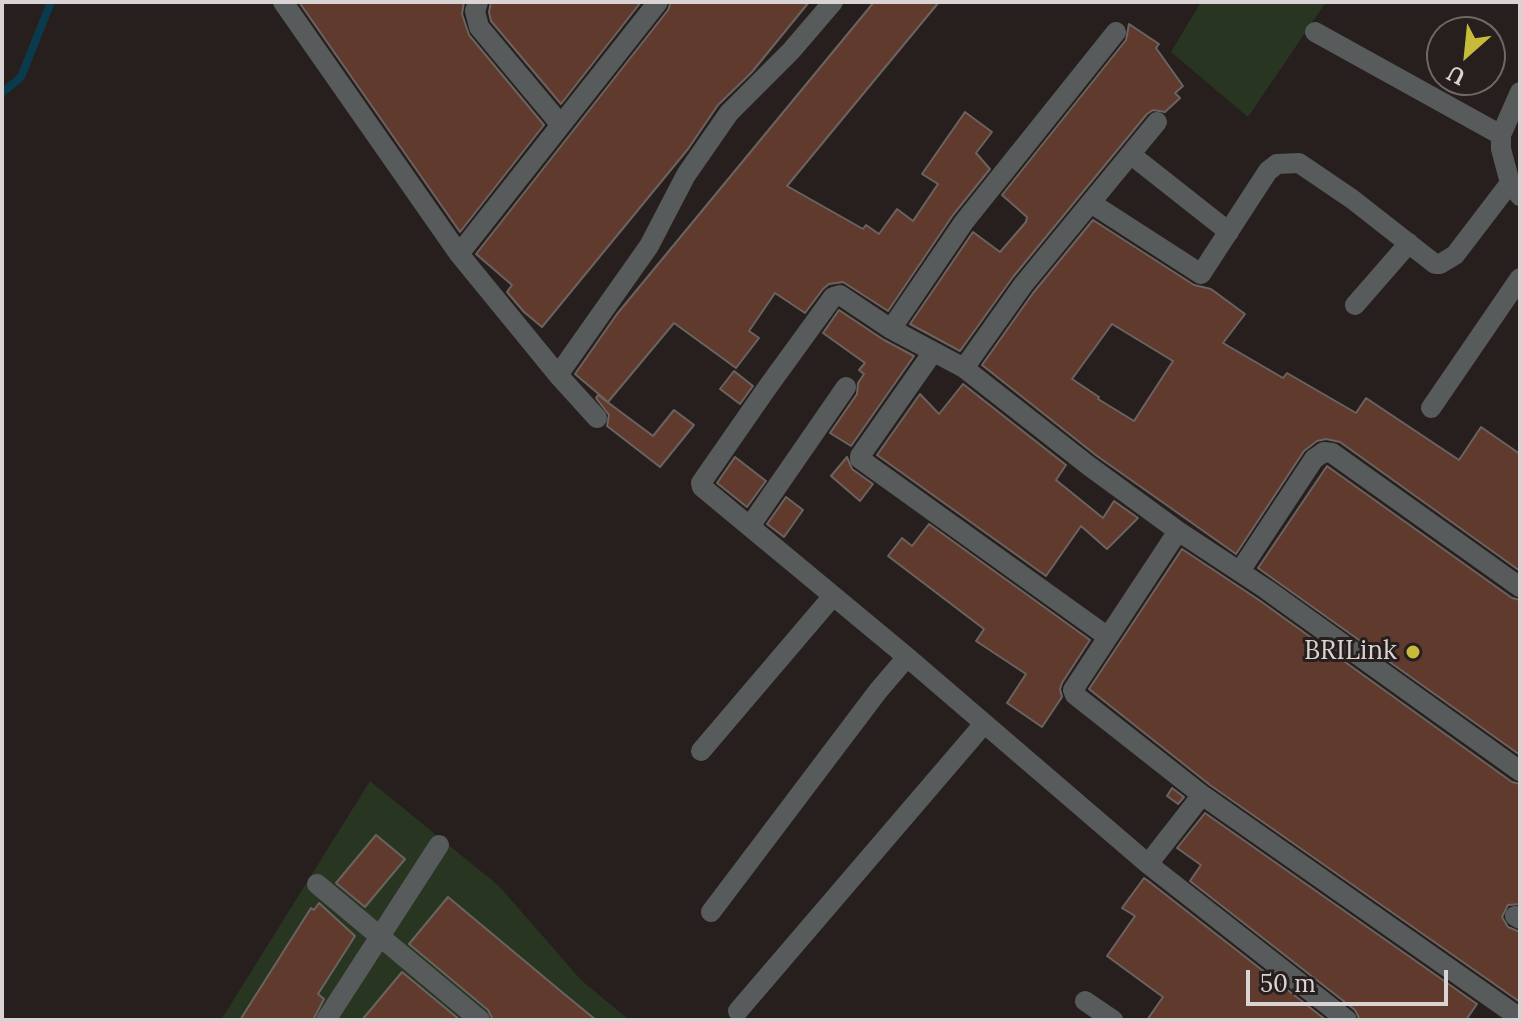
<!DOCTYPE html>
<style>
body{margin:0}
#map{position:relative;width:1522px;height:1022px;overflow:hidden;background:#261f1d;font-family:Lora,serif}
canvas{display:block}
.frame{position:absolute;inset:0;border:4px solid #d9d4d3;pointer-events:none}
.north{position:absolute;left:1426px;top:16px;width:80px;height:80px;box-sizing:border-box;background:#261f1d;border:2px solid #6e6766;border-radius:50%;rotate:207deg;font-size:22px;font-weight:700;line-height:32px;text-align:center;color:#d9d4d3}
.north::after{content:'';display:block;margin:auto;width:28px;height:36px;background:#c8bb3b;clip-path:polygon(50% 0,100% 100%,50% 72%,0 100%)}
.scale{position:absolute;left:1246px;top:970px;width:202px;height:36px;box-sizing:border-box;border:4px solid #d9d4d3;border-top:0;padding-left:10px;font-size:24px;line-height:28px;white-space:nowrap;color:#d9d4d3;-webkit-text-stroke:6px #261f1d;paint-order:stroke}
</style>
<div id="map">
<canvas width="1522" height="1022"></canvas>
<div class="frame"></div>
<div class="north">U</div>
<div class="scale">50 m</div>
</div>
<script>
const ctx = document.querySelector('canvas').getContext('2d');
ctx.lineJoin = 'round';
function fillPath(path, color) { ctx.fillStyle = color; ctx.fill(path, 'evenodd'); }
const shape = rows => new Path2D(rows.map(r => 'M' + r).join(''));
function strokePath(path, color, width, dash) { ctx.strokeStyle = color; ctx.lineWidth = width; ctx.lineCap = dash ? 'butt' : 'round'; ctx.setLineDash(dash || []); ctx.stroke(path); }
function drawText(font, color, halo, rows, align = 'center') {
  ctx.font = font + ' Lora,serif'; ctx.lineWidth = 6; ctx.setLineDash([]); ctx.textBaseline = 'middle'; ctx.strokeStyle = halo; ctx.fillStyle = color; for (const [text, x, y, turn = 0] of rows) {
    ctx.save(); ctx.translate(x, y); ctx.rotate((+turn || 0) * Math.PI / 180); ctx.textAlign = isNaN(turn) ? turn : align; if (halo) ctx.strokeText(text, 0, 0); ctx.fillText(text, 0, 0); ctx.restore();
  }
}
fillPath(shape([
 [1201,2,1326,2,1248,117,1171,52],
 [370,781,499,886,581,980,629,1020,221,1020]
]), '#283621');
strokePath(shape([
 [2,93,21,77,51,2]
]), '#0a3b4d', 8);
const building = shape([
 [299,2,464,2,462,14,469,35,544,125,460,232,299,2],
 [491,2,641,2,561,104,491,21,489,12,491,2],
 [671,2,809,2,752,72,718,105,688,149,542,327,524,312,507,292,512,285,476,254,668,10,671,2],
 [874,2,939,2,787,186,863,229,866,225,879,234,897,209,913,221,938,184,922,174,965,112,992,132,976,153,990,169,953,215,888,311,843,282,829,284,823,289,805,313,775,293,749,331,759,338,736,368,674,323,608,402,575,374,617,314,874,2],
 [1129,24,1159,44,1156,48,1183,86,1175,93,1180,98,1165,112,1153,110,1147,114,1013,277,960,351,910,324,973,232,1000,252,1026,222,1027,217,1002,195,1126,40,1129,24],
 [1093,220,1194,285,1211,289,1245,314,1223,343,1283,378,1287,373,1356,413,1366,398,1459,460,1481,427,1520,454,1520,571,1340,442,1326,439,1317,441,1304,451,1236,554,1097,456,982,365,1033,293,1093,220],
 [1112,324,1173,361,1134,421,1098,399,1099,397,1072,379,1112,324],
 [839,310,884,340,914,356,851,446,830,433,857,394,858,383,864,374,859,370,865,363,823,333,839,310],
 [734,371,753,386,740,404,720,389,734,371],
 [963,384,1066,465,1056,480,1103,518,1114,501,1138,518,1107,549,1081,526,1046,576,877,455,920,394,939,414,963,384],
 [598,395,653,436,674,410,694,425,660,467,607,426,609,415,596,398,598,395],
 [735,457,766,481,747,507,717,483,735,457],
 [847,457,852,469,873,484,860,501,831,476,847,457],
 [1327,466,1512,598,1520,600,1520,755,1258,568,1327,466],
 [786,497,803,510,784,537,767,524,786,497],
 [929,524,1090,640,1062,683,1060,689,1062,697,1042,727,1007,703,1026,674,976,641,984,629,888,556,902,538,912,546,929,524],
 [1182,549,1259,600,1512,782,1520,784,1520,904,1508,905,1502,917,1508,927,1520,932,1520,1002,1210,785,1089,689,1182,549],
 [1172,788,1184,797,1178,804,1167,796,1172,788],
 [1205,813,1477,1004,1466,1020,1360,1020,1355,1010,1190,881,1201,865,1177,848,1205,813],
 [376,835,405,859,365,907,336,883,376,835],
 [1144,878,1147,880,1326,1020,1147,1020,1163,997,1107,956,1135,916,1122,908,1144,878],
 [448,897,563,993,596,1020,493,1020,488,1010,409,944,448,897],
 [319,903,355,936,318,994,324,999,313,1020,240,1020,311,908,314,910,319,903],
 [402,972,460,1020,362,1020,402,972]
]);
fillPath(building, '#603a2d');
strokePath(building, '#6b6360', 2);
strokePath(shape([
 [283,2,459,254,558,375,597,418],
 [478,2,475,11,479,27,561,125],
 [1315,32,1501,135],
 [1520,92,1501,135,1501,149,1510,183,1520,196],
 [1139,161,1229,232],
 [1091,203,1201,274,1268,171,1277,164,1299,163,1352,199,1435,264,1440,264,1455,255,1510,183],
 [459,254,658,2],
 [1355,305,1409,243],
 [891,329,964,222,1116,32],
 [933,352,860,456,860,459,1108,637],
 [964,368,1023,285,1157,122],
 [558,375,649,246,686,175,729,113,791,51,833,2],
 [1431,408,1520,278],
 [750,526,846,387],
 [1240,571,1314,459,1324,452,1332,453,1520,587],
 [701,751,833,596],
 [1202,795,1520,1018],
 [1148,864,1202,795,1075,695,1073,690,1178,531],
 [317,884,480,1020],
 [711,912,878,691,907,657],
 [1515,916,1520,919],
 [1085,1001,1113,1020],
 [738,1011,983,725],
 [326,1020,439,845],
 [1347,1020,1148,864,907,657,702,487,701,483,767,388,833,297,840,295,891,329,964,368,1089,466,1178,531,1266,589,1520,771]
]), '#575b5b', 20);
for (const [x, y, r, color] of [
 [1413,652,8,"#c8bb3b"]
]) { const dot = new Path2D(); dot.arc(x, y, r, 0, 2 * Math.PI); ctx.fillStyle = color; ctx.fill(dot); strokePath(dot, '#261f1d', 3); }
drawText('26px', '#d9d4d3', '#261f1d', [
 ["BRILink",1397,652]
], 'right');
</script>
